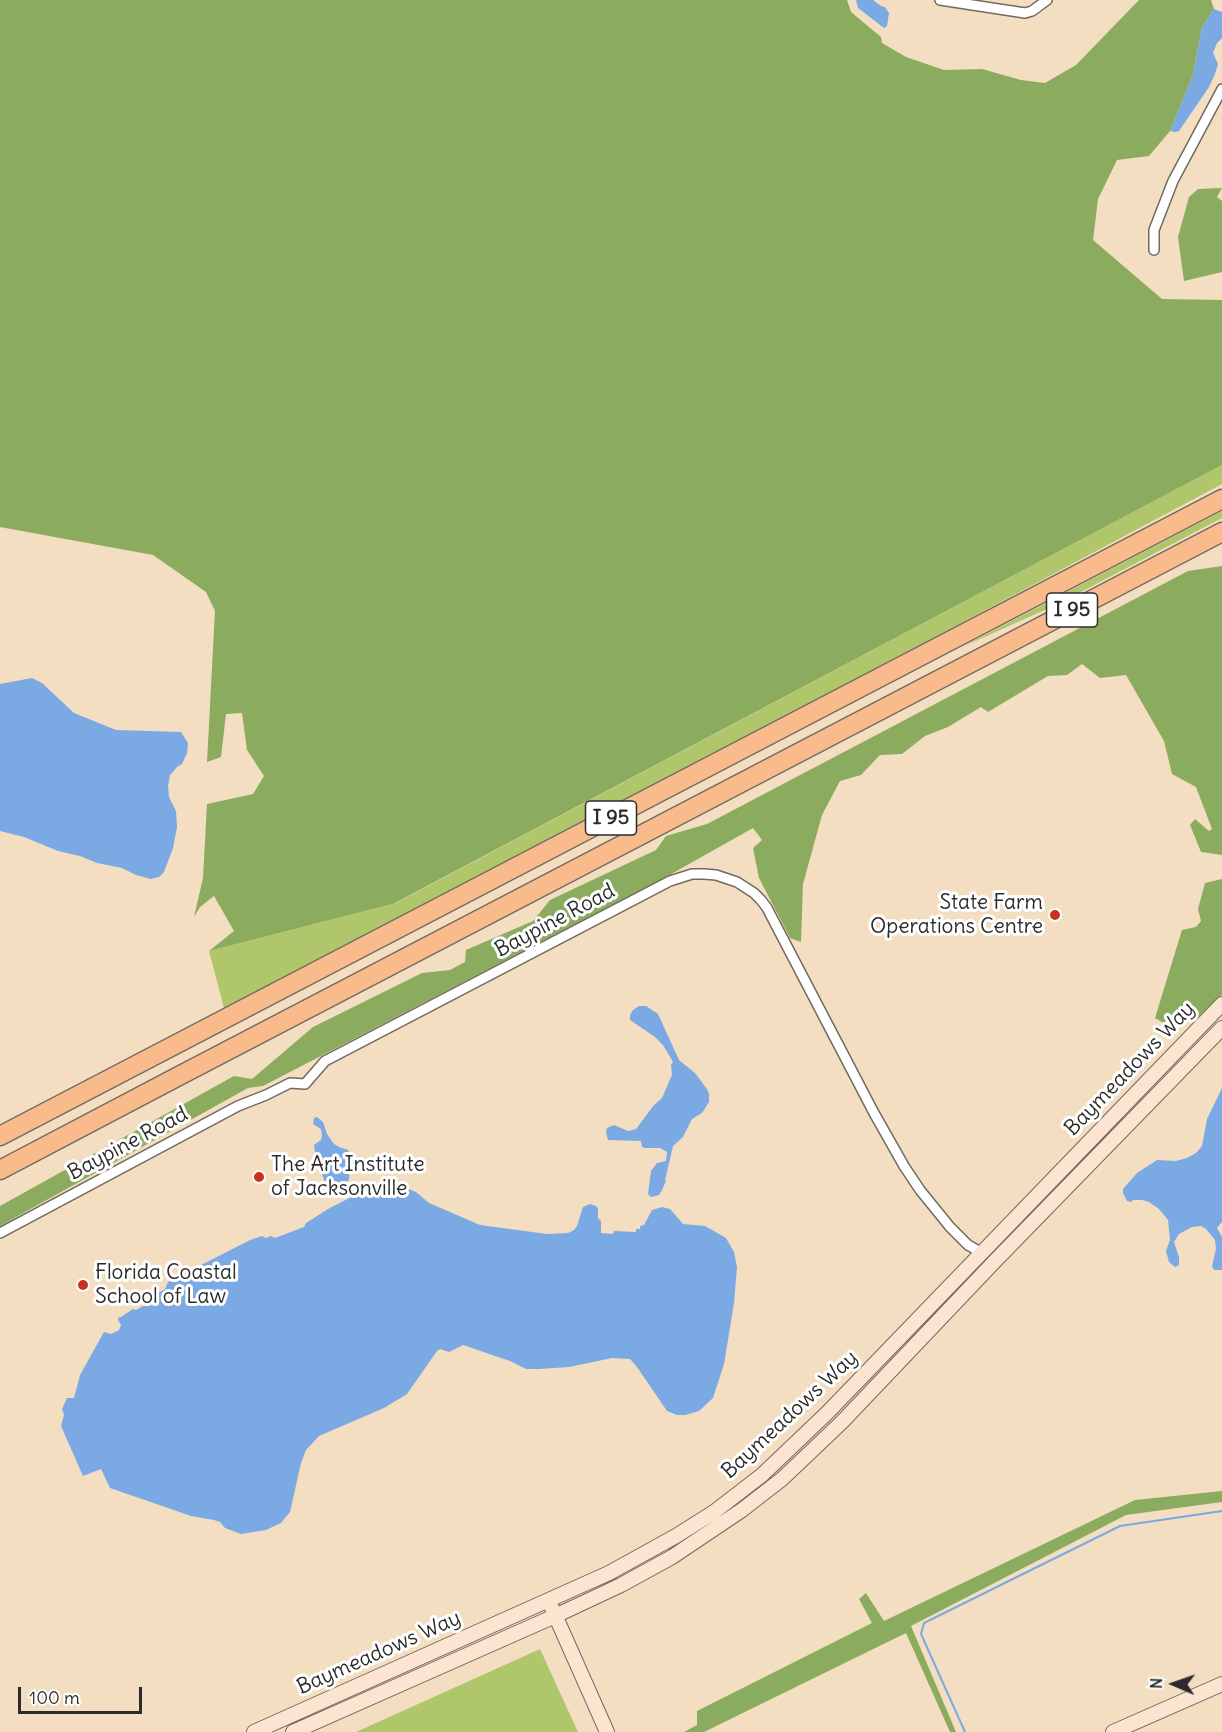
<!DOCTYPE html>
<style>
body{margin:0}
#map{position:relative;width:1222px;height:1732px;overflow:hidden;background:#f4dec1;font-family:Delius,sans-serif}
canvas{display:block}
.north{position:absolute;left:1144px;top:1654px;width:60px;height:60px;-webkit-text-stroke:4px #fff;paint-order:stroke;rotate:272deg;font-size:16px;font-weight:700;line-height:24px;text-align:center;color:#2b2b2b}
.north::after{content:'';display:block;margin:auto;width:21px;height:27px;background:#2b2b2b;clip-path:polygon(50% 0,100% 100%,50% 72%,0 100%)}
.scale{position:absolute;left:18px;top:1687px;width:124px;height:27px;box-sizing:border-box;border:3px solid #2b2b2b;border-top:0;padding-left:8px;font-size:18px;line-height:21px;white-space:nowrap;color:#2b2b2b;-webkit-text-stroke:4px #fff;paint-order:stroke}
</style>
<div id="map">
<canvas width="1222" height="1732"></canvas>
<div class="north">N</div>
<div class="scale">100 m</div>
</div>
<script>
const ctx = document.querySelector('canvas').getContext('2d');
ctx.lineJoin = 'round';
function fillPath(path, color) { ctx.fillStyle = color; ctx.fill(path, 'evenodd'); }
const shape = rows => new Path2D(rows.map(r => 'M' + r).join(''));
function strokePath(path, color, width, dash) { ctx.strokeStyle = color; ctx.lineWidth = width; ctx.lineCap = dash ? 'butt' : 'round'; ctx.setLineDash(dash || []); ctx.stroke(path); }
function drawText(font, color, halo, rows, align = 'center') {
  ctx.font = font + ' Delius,sans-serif'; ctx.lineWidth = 6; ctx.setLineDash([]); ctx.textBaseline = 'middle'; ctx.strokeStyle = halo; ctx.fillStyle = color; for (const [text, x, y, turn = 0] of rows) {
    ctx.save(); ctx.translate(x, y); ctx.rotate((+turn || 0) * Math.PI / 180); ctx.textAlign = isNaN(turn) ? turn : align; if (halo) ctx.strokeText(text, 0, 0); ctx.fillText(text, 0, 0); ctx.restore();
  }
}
fillPath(shape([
 [1222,465,1222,484,952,628,224,1008,209,951,394,904],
 [1222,511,1222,518,1058,604,960,648],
 [540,1649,578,1732,356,1732]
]), '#afc66b');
fillPath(shape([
 [0,0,847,0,851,12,881,37,882,43,906,57,944,70,982,69,1021,80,1045,83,1076,65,1139,0,1211,0,1214,9,1202,27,1193,75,1170,131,1149,156,1117,160,1098,199,1093,240,1162,299,1222,300,1222,465,393,904,209,951,234,931,214,896,200,907,194,917,203,878,207,804,253,794,264,776,247,750,242,713,226,714,221,757,207,762,215,611,206,592,153,555,0,527],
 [1222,188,1217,197,1222,201,1222,272,1184,281,1178,237,1189,197,1198,189],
 [1222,566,1222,855,1201,852,1190,825,1195,819,1209,831,1212,829,1196,787,1172,774,1164,741,1126,675,1100,678,1082,664,1067,675,1048,676,988,712,981,707,948,727,925,736,902,754,880,755,861,775,840,781,822,815,803,884,801,942,790,938,759,878,753,848,762,840,753,828,666,877,263,1086,248,1088,0,1226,0,1206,234,1076,252,1079,313,1027,422,973,450,970,465,962,466,950,533,921,550,900,656,850,666,836,707,824,1188,571],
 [1222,879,1222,995,1195,1020,1188,1015,1167,1025,1155,1018,1182,930,1196,927,1201,921,1198,909,1205,883],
 [1222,1491,1222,1502,1126,1515,911,1626,956,1732,950,1732,906,1633,704,1732,684,1732,697,1725,697,1711,872,1623,859,1599,866,1593,884,1621,1135,1500]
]), '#8bab5f');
fillPath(shape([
 [856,0,873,0,881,6,885,7,889,13,887,26,884,28,858,8],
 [1214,9,1222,12,1222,38,1217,43,1213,53,1218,64,1215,74,1209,87,1179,131,1175,132,1170,131,1193,75,1202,27],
 [32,678,42,683,74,713,116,730,181,732,188,743,187,753,182,764,177,767,170,775,168,786,169,797,176,811,177,827,173,848,164,872,159,877,151,879,136,875,122,868,97,863,80,856,58,851,24,837,0,831,0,684],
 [639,1006,646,1006,658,1014,679,1060,695,1073,707,1089,709,1094,709,1102,702,1113,692,1119,683,1137,673,1146,665,1180,666,1181,662,1190,659,1195,651,1197,648,1194,651,1171,657,1163,666,1161,667,1152,660,1148,645,1148,642,1147,641,1141,608,1140,606,1132,607,1128,614,1125,628,1131,636,1129,654,1105,662,1098,672,1075,671,1065,673,1062,663,1045,655,1037,630,1020,630,1015,633,1010],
 [1222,1088,1222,1222,1217,1228,1222,1237,1222,1270,1214,1270,1212,1266,1216,1249,1215,1240,1206,1229,1201,1226,1192,1227,1179,1234,1174,1242,1179,1257,1179,1265,1175,1267,1169,1262,1166,1251,1170,1240,1168,1220,1159,1209,1149,1202,1142,1200,1133,1200,1131,1202,1127,1201,1123,1193,1123,1189,1137,1173,1157,1160,1176,1161,1187,1158,1196,1153,1202,1146,1207,1119],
 [317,1117,323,1122,327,1134,334,1144,339,1147,348,1150,350,1154,349,1180,341,1186,328,1185,326,1184,323,1177,321,1163,315,1153,314,1145,321,1140,322,1135,321,1129,313,1124,314,1118],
 [395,1187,403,1187,416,1192,429,1203,480,1225,547,1234,568,1233,574,1230,577,1226,583,1207,590,1204,596,1206,598,1209,598,1218,601,1221,601,1233,613,1234,614,1231,636,1232,636,1229,640,1229,640,1226,644,1225,652,1210,662,1207,670,1209,683,1224,705,1226,726,1238,734,1252,737,1267,734,1303,724,1364,713,1398,699,1411,685,1415,677,1415,667,1411,637,1367,630,1359,612,1358,569,1367,539,1369,526,1369,510,1361,463,1345,449,1352,440,1349,437,1351,407,1394,384,1408,319,1436,306,1450,301,1463,290,1512,281,1523,266,1530,241,1534,225,1528,220,1522,214,1520,191,1516,110,1488,101,1469,83,1476,61,1426,64,1415,62,1409,67,1398,74,1398,80,1375,104,1332,111,1334,119,1330,121,1325,118,1320,119,1317,121,1317,133,1309,136,1310,145,1305,146,1300,165,1289,168,1282,250,1240,262,1236,266,1238,271,1236,275,1238,304,1227,306,1223,328,1209,363,1191,385,1192,386,1188]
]), '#7aa9e4');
strokePath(shape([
 [965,1732,921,1634,924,1623,1120,1526,1222,1511]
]), '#7aa9e4', 2);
const street = shape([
 [940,0,1025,13,1032,11,1047,0],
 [1154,250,1154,230,1173,181,1222,89],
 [0,1233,238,1106,266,1095,290,1083,305,1084,325,1061,670,881,692,874,704,874,716,875,737,882,754,893,761,900,767,908,874,1113,904,1166,920,1190,950,1227,968,1245,982,1253]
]);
const secondary = shape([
 [552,1608,607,1732],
 [254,1732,609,1573,676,1536,714,1512,762,1475,827,1413,1222,1004],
 [293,1732,555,1616,621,1585,672,1557,742,1510,782,1479,842,1422,996,1260,1222,1028],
 [1113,1732,1222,1684]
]);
const highway = shape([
 [0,1136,1222,499],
 [0,1170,175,1078,1222,532]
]);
strokePath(street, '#716a60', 12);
strokePath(secondary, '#716a60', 16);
strokePath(highway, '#716a60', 21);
strokePath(street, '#fff', 9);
strokePath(secondary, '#fde4d1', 14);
strokePath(highway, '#fabb8c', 18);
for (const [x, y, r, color] of [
 [1055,915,6,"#c8321e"],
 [259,1177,6,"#c8321e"],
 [83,1285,6,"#c8321e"]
]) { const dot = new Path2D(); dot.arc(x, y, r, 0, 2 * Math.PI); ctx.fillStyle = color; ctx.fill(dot); strokePath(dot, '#fff', 2); }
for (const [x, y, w] of [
 [1072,610,51],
 [611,818,51]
]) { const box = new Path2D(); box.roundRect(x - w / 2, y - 17, w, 34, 4.5); ctx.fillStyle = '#fff'; ctx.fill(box); strokePath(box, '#2b2b2b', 1.5); }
drawText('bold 20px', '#2b2b2b', null, [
 ["I 95",1072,610],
 ["I 95",611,818]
]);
drawText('21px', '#2b2b2b', '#fff', [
 ["State Farm",1043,903,"right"],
 ["Operations Centre",1043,927,"right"],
 ["The Art Institute",271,1165],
 ["of Jacksonville",271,1189],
 ["Florida Coastal",95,1273],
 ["School of Law",95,1297]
], 'left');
drawText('21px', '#2b2b2b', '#fff', [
 ["Baypine Road",555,921,-28],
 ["Baymeadows Way",1130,1069,-46],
 ["Baypine Road",128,1144,-28],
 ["Baymeadows Way",790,1415,-43],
 ["Baymeadows Way",379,1653,-24]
]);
</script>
